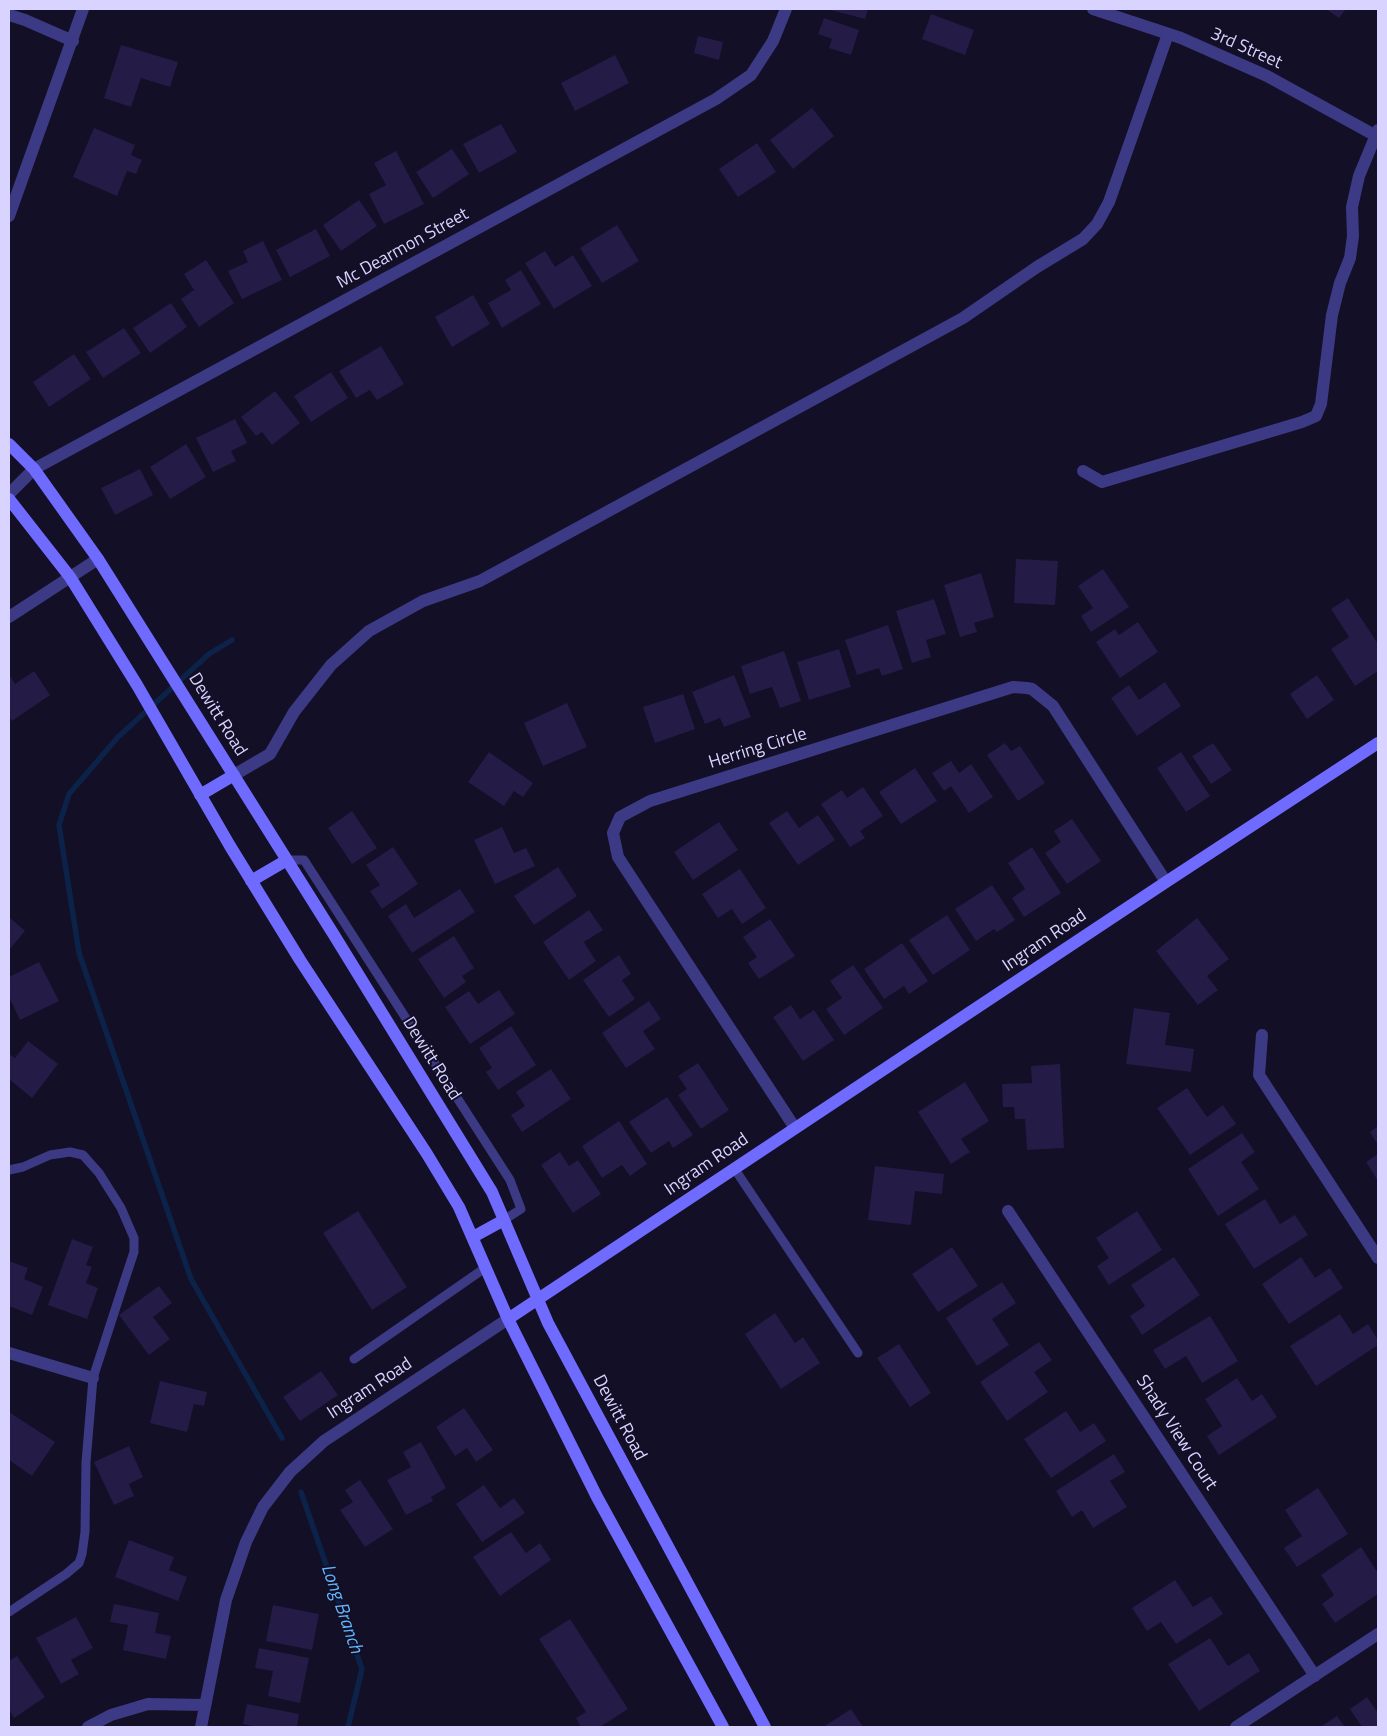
<!DOCTYPE html>
<style>
body{margin:0}
#map{position:relative;width:1387px;height:1736px;overflow:hidden;background:#130f26;font-family:"Titillium Web",sans-serif}
canvas{display:block}
.frame{position:absolute;inset:0;border:10px solid #d9d4ff;pointer-events:none}
</style>
<div id="map">
<canvas width="1387" height="1736"></canvas>
<div class="frame"></div>
</div>
<script>
const ctx = document.querySelector('canvas').getContext('2d');
ctx.lineJoin = 'round';
const shape = rows => new Path2D(rows.map(r => 'M' + r).join(''));
function strokePath(path, color, width, dash) { ctx.strokeStyle = color; ctx.lineWidth = width; ctx.lineCap = dash ? 'butt' : 'round'; ctx.setLineDash(dash || []); ctx.stroke(path); }
function fillPath(path, color) { ctx.fillStyle = color; ctx.fill(path, 'evenodd'); }
function drawText(font, color, halo, rows, align = 'center') {
  ctx.font = font + ' "Titillium Web",sans-serif'; ctx.lineWidth = 4; ctx.setLineDash([]); ctx.textBaseline = 'middle'; ctx.strokeStyle = halo; ctx.fillStyle = color; for (const [text, x, y, turn = 0] of rows) {
    ctx.save(); ctx.translate(x, y); ctx.rotate((+turn || 0) * Math.PI / 180); ctx.textAlign = isNaN(turn) ? turn : align; if (halo) ctx.strokeText(text, 0, 0); ctx.fillText(text, 0, 0); ctx.restore();
  }
}
strokePath(shape([
 [232,640,209,654,118,737,69,794,59,825,79,953,191,1279,282,1438],
 [301,1492,362,1669,348,1727]
]), '#0c2248', 5.5);
fillPath(shape([
 [827,9,868,9,865,19],
 [1326,9,1346,9,1339,18],
 [931,14,974,30,965,55,922,39],
 [824,18,859,30,851,55,829,48,832,39,818,34],
 [698,36,723,42,719,60,694,53],
 [121,45,178,62,170,87,141,78,131,107,104,98],
 [615,55,629,83,575,111,561,83],
 [812,108,834,136,793,169,770,140],
 [501,124,517,152,479,173,463,144],
 [94,128,135,145,131,155,142,160,136,174,127,171,117,196,73,177],
 [757,143,776,172,738,197,719,169],
 [452,149,469,174,433,198,416,172],
 [396,151,424,204,384,224,369,194,386,185,374,163],
 [359,200,377,226,341,251,323,225],
 [617,225,639,261,602,283,580,248],
 [316,229,330,256,290,277,276,250],
 [263,241,282,280,242,299,228,271,248,262,243,251],
 [545,251,555,267,573,255,592,286,554,309,525,263],
 [206,260,234,303,199,327,181,299,194,290,184,274],
 [521,270,541,304,502,328,488,303,511,290,505,280],
 [473,295,490,324,452,347,435,317],
 [171,303,187,327,150,353,133,328],
 [124,328,141,353,103,378,86,352],
 [381,346,404,384,377,400,370,390,356,398,339,371],
 [74,354,91,379,49,407,33,382],
 [331,372,348,398,311,422,294,396],
 [275,391,300,423,272,445,262,432,256,436,241,417],
 [235,419,247,443,231,451,236,461,213,472,196,438],
 [186,444,206,477,170,499,150,467],
 [140,469,153,495,115,515,101,488],
 [1016,559,1058,561,1055,605,1014,603],
 [1103,569,1129,607,1091,632,1081,616,1093,608,1078,586],
 [981,573,994,617,974,623,977,632,960,637,944,585],
 [1348,598,1378,644,1378,671,1355,686,1331,649,1349,637,1331,609],
 [934,599,946,634,926,640,931,657,912,663,896,611],
 [1138,622,1158,652,1120,678,1096,642,1115,629,1119,635],
 [888,625,903,669,882,676,879,668,857,675,845,640],
 [839,649,851,687,809,700,797,662],
 [784,651,801,701,780,708,772,687,750,694,741,666],
 [34,671,50,695,12,721,9,716,9,674,15,684],
 [734,675,751,717,724,727,720,718,705,724,692,692],
 [1317,675,1334,700,1307,719,1290,694],
 [1165,682,1181,706,1137,736,1111,698,1129,685,1139,700],
 [683,694,695,729,655,743,643,707],
 [567,703,587,747,543,766,524,723],
 [1005,743,1011,751,1020,746,1045,783,1018,801,987,755],
 [1213,743,1232,770,1211,784,1192,756],
 [489,752,533,783,523,797,514,791,504,806,468,782],
 [1181,752,1210,796,1186,812,1157,768],
 [951,761,959,773,971,764,993,797,969,813,951,786,944,791,932,773],
 [915,768,937,801,901,824,879,792],
 [863,787,883,816,860,831,865,838,850,847,821,804,842,790,847,798],
 [352,811,377,848,352,864,328,828],
 [787,811,799,828,818,815,835,840,798,865,769,823],
 [1072,819,1101,861,1067,884,1045,853,1061,842,1054,831],
 [719,822,738,850,693,880,674,852],
 [502,827,514,853,526,848,535,866,495,884,474,840],
 [393,847,418,884,382,909,370,891,380,885,366,865],
 [1032,847,1061,893,1024,917,1012,898,1025,889,1008,863],
 [558,867,577,896,534,925,514,896],
 [740,869,766,908,742,924,732,909,718,918,702,894],
 [992,885,1015,920,997,932,994,929,976,941,955,909],
 [460,889,475,912,412,953,388,916,406,904,414,918],
 [589,910,603,930,584,942,596,961,569,980,543,942],
 [947,915,970,950,933,975,909,940],
 [9,917,25,931,9,950],
 [1197,918,1229,959,1207,976,1218,990,1198,1005,1156,951],
 [770,919,795,956,759,979,748,963,757,957,743,937],
 [454,936,474,968,462,976,466,982,444,998,418,959],
 [902,943,928,981,909,994,904,986,884,999,864,969],
 [619,955,631,974,622,980,635,999,609,1017,583,980],
 [39,962,59,1001,20,1020,9,997,9,977],
 [853,965,883,1008,844,1035,826,1009,842,998,830,981],
 [499,990,515,1014,470,1044,445,1007,469,991,478,1004],
 [649,1001,661,1019,643,1031,655,1049,626,1068,602,1033],
 [791,1005,800,1019,814,1010,834,1040,803,1061,773,1017],
 [1134,1008,1170,1013,1165,1045,1194,1049,1191,1072,1126,1064],
 [511,1026,536,1065,498,1090,486,1072,492,1068,479,1048],
 [28,1041,58,1064,32,1098,9,1079,9,1054,15,1058],
 [698,1063,729,1110,701,1129,678,1095,687,1089,678,1076],
 [1060,1064,1064,1148,1027,1150,1025,1119,1015,1119,1014,1107,1003,1107,1002,1084,1032,1083,1031,1066],
 [551,1069,571,1099,522,1132,511,1115,525,1106,516,1092],
 [965,1082,989,1121,961,1139,970,1152,951,1164,918,1112],
 [1187,1088,1207,1117,1223,1105,1236,1124,1190,1155,1157,1108],
 [667,1097,693,1135,673,1148,669,1141,651,1153,629,1122],
 [619,1121,647,1164,630,1176,622,1165,602,1178,582,1146],
 [1378,1126,1378,1145,1370,1132],
 [1242,1133,1255,1152,1241,1162,1259,1189,1218,1216,1188,1169],
 [560,1152,569,1166,578,1160,601,1194,573,1213,541,1165],
 [1378,1154,1378,1181,1366,1162],
 [875,1166,944,1174,942,1194,915,1191,911,1225,868,1220],
 [1265,1199,1280,1224,1295,1215,1308,1235,1254,1269,1225,1224],
 [358,1211,407,1287,372,1310,323,1233],
 [1137,1211,1162,1250,1109,1285,1097,1266,1109,1258,1096,1238],
 [72,1239,93,1247,86,1265,92,1267,86,1283,98,1288,87,1319,48,1305],
 [952,1247,978,1286,938,1312,912,1274],
 [1174,1257,1200,1295,1142,1335,1130,1316,1145,1306,1131,1285],
 [1301,1257,1315,1278,1330,1268,1343,1288,1289,1324,1262,1284],
 [9,1261,28,1268,24,1279,43,1287,32,1315,9,1306],
 [1002,1282,1016,1303,992,1319,1009,1345,977,1366,946,1318],
 [159,1286,172,1303,153,1317,170,1339,149,1355,119,1315],
 [775,1313,795,1343,803,1337,820,1363,781,1389,745,1334],
 [1340,1314,1353,1334,1368,1324,1378,1340,1378,1345,1316,1386,1290,1346],
 [1210,1316,1238,1361,1202,1383,1186,1356,1165,1369,1153,1350],
 [1039,1342,1052,1360,1034,1372,1048,1392,1007,1421,980,1382],
 [899,1344,931,1393,910,1407,877,1358],
 [321,1371,338,1395,300,1421,283,1397],
 [1237,1378,1252,1401,1262,1394,1277,1417,1219,1455,1207,1436,1222,1426,1205,1399],
 [160,1381,207,1392,204,1406,194,1404,187,1432,150,1423],
 [464,1408,493,1450,476,1462,467,1448,455,1456,436,1427],
 [1066,1411,1080,1432,1094,1423,1106,1441,1051,1478,1024,1439],
 [9,1412,55,1442,32,1476,9,1460],
 [421,1442,446,1488,431,1497,433,1501,406,1515,387,1480,411,1467,403,1452],
 [129,1446,143,1477,129,1484,134,1496,114,1505,94,1462],
 [1114,1454,1125,1472,1110,1481,1127,1507,1093,1528,1082,1510,1072,1517,1056,1491],
 [360,1480,393,1529,365,1547,340,1510,353,1502,345,1490],
 [484,1485,500,1508,514,1498,525,1513,482,1542,456,1504],
 [1318,1488,1348,1534,1297,1567,1284,1548,1302,1536,1285,1510],
 [511,1532,526,1553,540,1543,551,1560,500,1596,473,1557],
 [129,1540,174,1557,169,1570,187,1577,178,1601,115,1577],
 [1361,1547,1378,1573,1378,1594,1335,1623,1322,1604,1334,1595,1321,1575],
 [1175,1580,1193,1607,1211,1596,1223,1614,1176,1644,1161,1622,1147,1631,1132,1608],
 [114,1604,159,1613,155,1633,171,1636,166,1659,123,1650,128,1625,110,1622],
 [273,1605,319,1614,312,1650,266,1641],
 [76,1617,93,1648,71,1660,79,1674,61,1684,36,1638],
 [570,1619,628,1709,600,1727,581,1727,576,1718,586,1712,539,1639],
 [1210,1638,1228,1666,1249,1653,1260,1671,1199,1711,1168,1664],
 [259,1648,309,1658,300,1703,268,1696,273,1671,255,1668],
 [17,1656,45,1697,14,1718,9,1710,9,1661],
 [1367,1697,1378,1713,1378,1727,1362,1727,1350,1709],
 [247,1704,299,1714,297,1727,257,1727,243,1724],
 [851,1709,863,1727,823,1727],
 [1337,1716,1345,1727,1320,1727]
]), '#241b47');
strokePath(shape([
 [287,860,304,860,510,1180,521,1209,504,1220],
 [734,1168,858,1353],
 [9,1170,23,1167,50,1155,70,1152,83,1155,99,1173,121,1208,134,1238,134,1252,128,1270,93,1378,86,1462,85,1532,82,1554,79,1563,66,1574,9,1612],
 [354,1359,485,1268]
]), '#3d3a85', 9);
strokePath(shape([
 [9,15,25,20,73,41],
 [9,216,83,9],
 [1083,471,1102,482,1302,422,1316,416,1321,404,1332,315,1340,283,1350,258,1353,236,1352,207,1359,176,1378,130],
 [9,494,34,469,716,99,751,75,773,41,786,9],
 [9,617,98,559],
 [234,775,270,754,294,712,331,665,369,631,423,601,480,581,963,318,1037,267,1083,239,1097,224,1109,202,1168,34],
 [1262,1035,1259,1075,1378,1258],
 [795,1128,618,857,613,833,620,817,650,801,1013,687,1027,688,1032,689,1053,706,1166,882],
 [1008,1211,1315,1676],
 [9,1353,93,1378],
 [88,1727,111,1715,148,1704,205,1705],
 [201,1727,226,1600,246,1542,263,1507,290,1472,324,1441,508,1319],
 [1236,1727,1378,1634]
]), '#3d3a85', 12);
strokePath(shape([
 [1093,9,1181,38,1267,76,1378,137]
]), '#3d3a85', 12);
strokePath(shape([
 [9,444,34,469,98,559,334,935,492,1192,548,1323,765,1727],
 [9,499,70,577,137,685,230,846,300,960,427,1154,459,1207,508,1319,597,1497,723,1727],
 [200,795,234,775],
 [251,881,287,860],
 [473,1237,504,1220],
 [508,1319,1166,882,1378,743]
]), '#6f6bff', 12);
drawText('18px', '#d9d4ff', '#130f26', [
 ["3rd Street",1246,49,24],
 ["Mc Dearmon Street",403,249,-29],
 ["Dewitt Road",217,715,58],
 ["Herring Circle",758,749,-17],
 ["Ingram Road",1045,941,-34],
 ["Dewitt Road",431,1059,58],
 ["Ingram Road",707,1165,-34],
 ["Ingram Road",370,1389,-33],
 ["Dewitt Road",619,1418,62],
 ["Shady View Court",1176,1433,57]
]);
drawText('italic 19px', '#62b6ff', '#130f26', [
 ["Long Branch",341,1609,71]
]);
</script>
